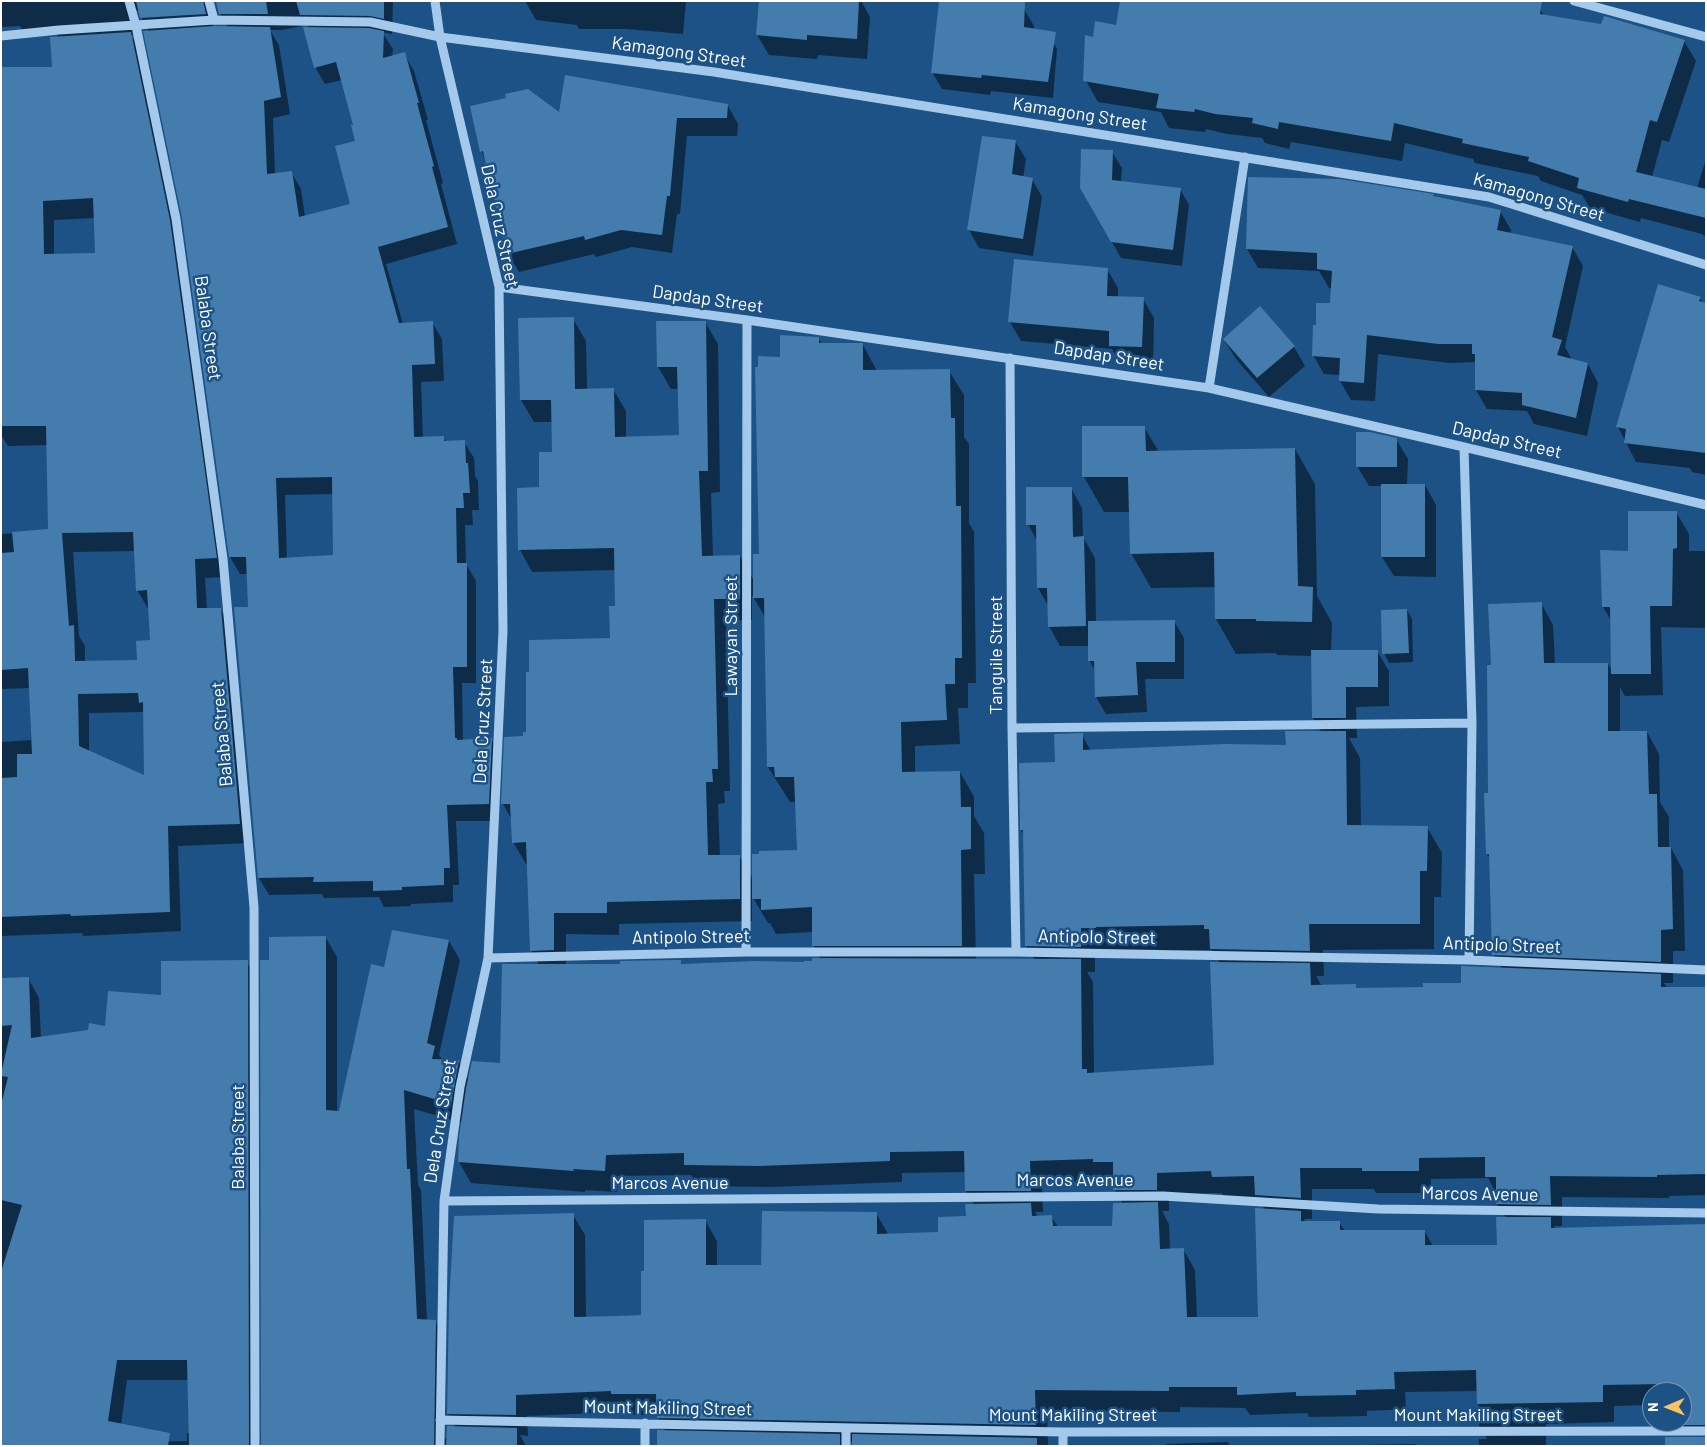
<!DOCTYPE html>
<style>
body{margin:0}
#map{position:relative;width:1707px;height:1447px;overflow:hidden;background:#1c5285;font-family:Barlow,sans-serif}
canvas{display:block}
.frame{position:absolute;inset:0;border:2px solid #fff;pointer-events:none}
.north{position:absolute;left:1642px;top:1382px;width:50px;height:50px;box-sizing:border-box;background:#1c5285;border:1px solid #7797b6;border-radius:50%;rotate:269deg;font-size:14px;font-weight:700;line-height:20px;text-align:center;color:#fff}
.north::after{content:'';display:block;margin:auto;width:18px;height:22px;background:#fbc261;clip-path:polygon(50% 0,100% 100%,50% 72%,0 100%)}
</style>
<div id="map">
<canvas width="1707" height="1447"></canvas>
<div class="frame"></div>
<div class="north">N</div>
</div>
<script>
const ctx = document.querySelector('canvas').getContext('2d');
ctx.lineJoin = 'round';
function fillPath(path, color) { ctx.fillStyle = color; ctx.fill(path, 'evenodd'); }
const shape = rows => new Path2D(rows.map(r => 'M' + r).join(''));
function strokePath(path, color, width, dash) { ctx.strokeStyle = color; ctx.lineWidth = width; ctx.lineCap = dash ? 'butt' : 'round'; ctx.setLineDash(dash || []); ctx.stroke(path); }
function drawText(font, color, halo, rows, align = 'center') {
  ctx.font = font + ' Barlow,sans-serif'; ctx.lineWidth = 5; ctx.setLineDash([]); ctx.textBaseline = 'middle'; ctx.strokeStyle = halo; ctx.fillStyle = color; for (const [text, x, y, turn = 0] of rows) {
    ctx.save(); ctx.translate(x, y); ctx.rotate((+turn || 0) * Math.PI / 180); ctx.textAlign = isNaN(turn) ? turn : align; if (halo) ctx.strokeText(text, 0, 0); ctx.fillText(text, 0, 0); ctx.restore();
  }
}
fillPath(shape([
 [1,1,213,1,217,11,214,12,211,16,214,28,228,28,220,13,217,1,393,1,392,34,382,32,393,49,392,57,404,54,414,71,428,120,426,120,443,183,441,184,457,244,386,264,403,324,432,322,442,339,444,381,421,382,423,438,443,437,446,442,464,442,474,458,475,476,478,481,479,510,472,510,473,525,465,525,466,564,476,581,476,683,462,683,463,741,491,739,501,756,498,821,456,821,459,885,453,885,453,902,411,904,411,906,384,907,379,897,324,898,322,894,269,895,259,878,248,574,240,574,230,557,183,218,149,32,142,18,139,11,137,10,131,16,136,35,131,35,141,53,180,241,227,577,205,578,207,609,220,609,232,629,251,843,178,846,181,931,83,936,82,933,1,936,1,742,31,740,30,688,1,689,1,534,49,531,48,445,8,446,1,435,1,69,53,68,59,38,54,31,23,31,20,26,1,27],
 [307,25,309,29,315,67,325,84,342,80,354,126,356,142,351,205,305,217,301,189,291,172,275,174,273,118,290,114,279,45,270,30,282,30],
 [95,218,96,254,54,255,54,220],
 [333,494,334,557,287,559,285,495],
 [136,551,137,590,149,610,151,642,138,661,85,662,85,646,79,636,73,552],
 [144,712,145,777,89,752,89,713],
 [525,1,686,1,683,34,627,29,579,29,577,25,536,20],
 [761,1,861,1,870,17,867,59,818,55,817,59,769,55,757,35],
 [1536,1,1543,14,1542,17,1684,41,1696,61,1669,142,1662,140,1652,177,1697,188,1706,159,1706,237,1702,234,1641,218,1640,222,1590,208,1582,195,1541,181,1538,176,1475,163,1473,159,1405,143,1402,161,1291,142,1289,149,1265,143,1262,138,1227,134,1206,129,1205,132,1169,128,1161,112,1098,102,1086,81,1117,27],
 [1024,9,1034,26,1034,30,1047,32,1057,49,1053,98,991,91,990,95,942,89,932,72],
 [728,106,738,124,737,136,687,136,680,214,677,214,672,253,632,247,596,257,594,254,519,272,508,254,487,162,481,151,560,114],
 [1015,141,1026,159,1023,178,1032,179,1042,197,1033,256,979,248,969,230],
 [1112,152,1122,168,1121,182,1180,189,1189,205,1182,266,1121,258,1081,187],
 [1434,197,1500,211,1511,230,1510,234,1572,247,1583,266,1565,347,1572,360,1588,364,1598,383,1587,436,1534,424,1527,411,1487,409,1476,390,1476,362,1449,363,1378,354,1375,401,1351,400,1340,381,1340,375,1324,374,1313,355,1318,327,1331,304,1332,288,1329,288,1319,271,1258,268,1247,249],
 [1107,269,1118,288,1118,298,1143,299,1154,318,1153,366,1121,365,1112,349,1021,341,1010,322],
 [1700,298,1703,304,1706,304,1706,475,1692,472,1690,468,1636,462,1618,427],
 [573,319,586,341,587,390,613,389,626,411,626,438,680,436,679,389,671,389,658,367,705,322,718,344,720,492,711,493,713,557,740,556,754,581,760,555,781,358,818,338,822,344,863,345,877,371,949,371,964,395,964,437,969,444,969,523,974,532,976,683,968,683,968,708,958,708,960,744,915,746,915,773,960,772,974,797,974,816,984,833,985,874,974,874,976,960,1035,960,1026,946,1024,834,1021,830,1056,763,1082,735,1091,751,1287,746,1321,732,1313,718,1312,656,1277,655,1276,653,1236,654,1216,619,1216,587,1151,588,1131,553,1130,512,1104,512,1084,477,1083,428,1144,427,1159,452,1295,449,1315,484,1317,596,1332,623,1331,651,1377,651,1389,671,1389,706,1356,707,1357,738,1349,738,1360,758,1361,827,1427,827,1442,853,1441,897,1434,897,1434,949,1323,950,1324,976,1316,976,1322,986,1355,986,1357,989,1424,988,1463,984,1502,969,1493,954,1491,860,1487,854,1492,666,1541,603,1553,625,1555,665,1608,664,1613,673,1612,622,1603,607,1629,552,1676,512,1689,534,1689,551,1706,551,1706,628,1661,627,1663,695,1625,696,1620,687,1620,732,1647,732,1659,754,1660,802,1669,817,1669,848,1671,848,1683,870,1685,951,1673,951,1673,983,1664,983,1667,988,1706,988,1706,1195,1669,1196,1669,1198,1562,1197,1562,1226,1554,1226,1556,1229,1706,1225,1706,1426,1678,1426,1676,1422,1682,1422,1682,1392,1652,1392,1652,1405,1614,1406,1614,1422,1546,1424,1546,1445,1479,1446,1479,1439,1487,1439,1479,1425,1478,1391,1405,1392,1406,1409,1367,1411,1367,1416,1309,1417,1307,1413,1250,1415,1245,1408,1180,1407,1180,1412,1047,1411,1048,1446,853,1446,853,1442,843,1442,845,1446,658,1446,666,1432,658,1418,658,1415,625,1415,623,1412,527,1416,528,1436,520,1435,526,1446,262,1446,271,961,326,938,337,957,337,1112,340,1112,385,969,449,941,460,960,439,1055,443,1061,459,1062,469,1080,501,1064,539,965,531,950,528,864,526,864,513,842,512,820,503,804,525,737,612,640,617,607,615,570,532,572,520,550,553,453,552,422,534,422,521,400,519,320],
 [752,595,765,617,768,767,790,802,796,802,798,851,754,881,739,856,720,856,718,804,725,803,724,791,730,791,726,621,752,620],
 [752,896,768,923,770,923,776,934,813,932,813,945,821,960,813,962,682,965,680,961,621,965,566,965,566,934,619,935,619,924,752,921],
 [1212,950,1220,963,1215,1066,1094,1073,1093,982,1087,972,1095,972,1095,954,1110,952],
 [414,1109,463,1123,459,1162,471,1183,585,1192,585,1190,617,1192,618,1176,691,1175,698,1186,773,1187,902,1182,902,1173,966,1172,966,1191,974,1205,967,1218,940,1233,888,1234,876,1213,762,1266,717,1266,717,1241,705,1220,642,1317,586,1318,585,1235,573,1215,448,1414,456,1428,447,1438,445,1438,446,1340,435,1321,427,1321,421,1190,418,1185],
 [1488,1178,1497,1195,1497,1204,1506,1218,1498,1246,1433,1246,1425,1232,1345,1231,1339,1222,1306,1223,1304,1219,1312,1219,1312,1189,1374,1189,1376,1193,1431,1193,1431,1179],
 [1105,1180,1107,1183,1115,1183,1115,1190,1123,1204,1114,1227,1058,1227,1051,1216,1038,1217,1035,1212,1043,1212,1042,1183],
 [1222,1193,1225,1198,1257,1197,1265,1210,1260,1318,1197,1318,1195,1270,1183,1249,1170,1250,1169,1224,1162,1211,1169,1211,1169,1194],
 [1224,340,1294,347,1305,366,1269,397,1236,359],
 [1396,439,1408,459,1407,485,1425,485,1436,505,1436,577,1394,576,1382,557,1383,486,1369,486,1357,466],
 [1071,488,1082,508,1083,537,1095,558,1096,622,1174,621,1184,638,1184,679,1145,679,1147,712,1106,714,1096,697,1095,671,1090,661,1089,646,1060,646,1049,626,1049,607,1038,588,1037,541,1028,524],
 [1407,610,1412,619,1413,662,1389,663,1384,653],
 [247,962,258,981,259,1446,1,1446,1,979,28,978,39,998,41,1038,106,1028,163,997],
 [127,1380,189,1380,190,1433,187,1433,187,1441,136,1442,121,1425],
 [1228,1442,1230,1446,1166,1446,1166,1444],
 [1416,1444,1417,1446,1359,1446,1359,1445]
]), '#0007');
fillPath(shape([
 [136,1,203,1,206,14,140,18],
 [216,1,266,1,268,14,219,14],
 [296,1,384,1,384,19,370,16,300,15],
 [759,1,859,1,857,39,807,35,807,40,756,35],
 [939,1,1025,1,1024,27,1056,32,1048,82,982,75,981,78,931,73],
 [1120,1,1542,1,1540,14,1601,24,1604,16,1685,40,1657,122,1650,120,1636,172,1706,189,1706,218,1629,199,1628,202,1577,188,1579,178,1528,161,1529,157,1462,143,1463,139,1394,123,1391,141,1279,122,1278,129,1252,123,1253,118,1215,114,1195,109,1194,112,1156,108,1159,94,1083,81,1085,35,1093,37,1095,21,1116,25],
 [214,26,270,27,281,97,264,101,267,174,292,171,299,217,350,204,335,146,355,141,351,125,353,125,336,62,314,68,303,27,369,28,384,31,383,58,405,52,419,103,417,103,434,166,432,167,448,227,378,247,399,323,433,321,435,364,412,365,414,437,444,436,444,441,465,440,466,463,468,463,470,493,463,493,464,508,456,508,457,563,467,563,467,667,453,667,455,738,457,738,457,740,492,738,489,804,447,805,450,868,444,868,444,885,402,887,402,890,373,891,373,881,313,882,314,877,258,878,234,607,248,607,246,557,229,557,182,218,143,31],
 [332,477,333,555,279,558,276,478],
 [131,32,170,220,217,558,195,559,197,608,221,608,240,824,168,826,170,912,71,916,70,914,1,917,1,778,17,777,17,754,32,754,28,668,1,670,1,553,14,552,12,532,48,529,46,426,1,426,1,67,52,67,50,37],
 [93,198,95,253,44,254,43,201],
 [133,532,136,591,147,590,150,640,136,641,137,660,75,661,74,625,69,626,62,533],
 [138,693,139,703,143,702,144,775,79,746,78,694],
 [565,75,728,104,727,118,677,118,670,196,667,196,662,235,621,230,585,240,584,236,507,254,483,151,480,152,470,106,506,98,505,94,528,89,559,112],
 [982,136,1016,140,1012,174,1033,178,1023,239,967,230],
 [1081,149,1113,150,1112,180,1181,188,1173,250,1111,242,1080,188],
 [1248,177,1340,179,1434,194,1433,196,1501,210,1497,230,1573,246,1552,337,1562,340,1557,355,1588,363,1576,418,1522,405,1522,393,1475,390,1475,354,1472,354,1472,344,1438,344,1367,335,1364,383,1339,381,1340,358,1312,356,1313,325,1316,325,1316,303,1330,303,1332,271,1317,269,1317,253,1246,249],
 [1014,259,1108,268,1107,296,1144,297,1142,347,1109,346,1109,331,1008,322],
 [1658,284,1701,297,1699,301,1706,303,1706,453,1624,443,1626,429,1616,427],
 [1260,306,1295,346,1257,378,1223,339],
 [574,317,575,389,614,388,615,437,679,435,677,367,657,367,656,321,706,321,708,471,699,471,702,556,740,555,740,599,714,599,718,769,712,769,713,782,706,782,708,855,740,855,740,899,607,902,607,913,554,913,554,950,530,951,526,842,512,843,510,804,501,804,504,737,523,736,523,732,526,732,526,672,529,672,529,640,610,638,609,606,615,606,614,548,518,550,517,488,539,487,539,452,552,452,551,400,520,400,518,318],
 [780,335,819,337,819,343,863,343,863,370,950,369,951,418,955,418,956,506,961,506,962,658,955,658,955,684,945,684,947,720,901,722,902,772,960,771,961,807,971,807,971,849,961,850,962,946,812,946,812,907,761,910,761,899,752,899,752,854,759,854,759,851,797,850,794,777,775,777,774,767,767,767,764,598,753,598,753,554,759,554,755,367,758,367,758,356,780,357],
 [1082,426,1145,426,1146,451,1295,448,1298,586,1313,587,1312,622,1256,621,1256,619,1215,619,1214,552,1130,554,1128,477,1082,477],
 [1356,432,1370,432,1397,438,1397,467,1356,467],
 [1381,484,1425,484,1425,557,1381,557],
 [1026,487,1072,487,1073,537,1084,536,1086,626,1048,627,1047,588,1037,588,1036,525,1026,525],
 [1628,511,1677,511,1677,548,1673,549,1672,606,1650,606,1651,674,1611,674,1610,607,1602,607,1600,550,1628,551],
 [1542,602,1544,663,1608,663,1608,731,1647,731,1649,794,1657,794,1658,847,1671,847,1673,929,1661,930,1661,962,1492,955,1489,854,1486,854,1484,793,1488,793,1487,665,1491,665,1488,604],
 [1407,609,1409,653,1382,654,1381,610],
 [1175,620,1175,662,1136,662,1138,695,1095,697,1094,661,1088,661,1088,621],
 [1311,650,1378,650,1378,687,1346,687,1346,718,1312,718],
 [1285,731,1346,731,1347,825,1428,826,1427,871,1420,871,1420,924,1309,924,1310,951,1210,949,1209,929,1204,929,1204,925,1096,927,1096,928,1081,928,1081,947,1025,946,1023,830,1020,830,1019,763,1055,762,1054,734,1083,733,1083,750,1226,744,1286,745],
 [392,930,449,940,427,1043,435,1046,432,1059,459,1060,451,1104,404,1090,407,1169,410,1169,417,1319,436,1320,434,1446,261,1446,260,960,269,960,269,937,326,936,326,1110,339,1111,371,964,384,967],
 [812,958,1081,959,1082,1069,1087,1069,1087,1073,1214,1065,1210,962,1310,963,1311,985,1356,984,1356,988,1423,987,1423,983,1461,983,1461,966,1661,974,1661,987,1706,987,1706,1174,1657,1175,1657,1177,1550,1176,1551,1205,1496,1204,1496,1177,1485,1177,1485,1157,1419,1158,1419,1171,1362,1171,1362,1168,1300,1168,1301,1198,1255,1195,1254,1176,1212,1177,1211,1171,1157,1173,1157,1190,1113,1190,1113,1162,1093,1162,1093,1159,1030,1161,1031,1191,965,1191,964,1151,890,1152,890,1161,760,1166,684,1165,684,1153,606,1155,605,1171,573,1169,574,1171,458,1162,459,1137,466,1088,472,1061,500,1063,502,964,620,964,620,961,673,960,681,960,681,964,754,961,804,962,804,961,812,961],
 [248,960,249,1446,189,1446,187,1360,117,1360,108,1421,170,1433,168,1446,1,1446,1,1272,22,1205,1,1200,1,1105,8,1077,1,1076,1,1074,12,1025,1,1026,1,978,29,977,31,1038,88,1030,89,1023,105,1026,108,991,161,995,161,961],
 [1158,1202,1160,1249,1184,1248,1187,1317,1258,1317,1255,1208,1301,1211,1301,1221,1340,1221,1340,1230,1425,1230,1425,1245,1497,1245,1496,1217,1551,1217,1551,1228,1706,1224,1706,1425,1665,1425,1665,1422,1682,1422,1682,1392,1664,1392,1664,1384,1603,1385,1603,1402,1477,1404,1476,1370,1394,1372,1395,1389,1356,1390,1356,1395,1296,1396,1296,1392,1237,1395,1237,1387,1169,1387,1169,1391,1035,1390,1036,1425,657,1418,656,1394,611,1394,611,1391,516,1395,516,1415,447,1414,449,1303,454,1216,574,1213,574,1317,617,1316,641,1315,641,1271,644,1271,644,1220,706,1219,706,1265,761,1265,762,1211,877,1212,877,1234,938,1232,938,1217,966,1216,965,1204,1031,1203,1032,1216,1052,1215,1053,1226,1112,1226,1113,1203],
 [447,1426,517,1428,517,1446,446,1446],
 [657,1430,840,1434,840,1446,657,1446],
 [852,1434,1037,1438,1037,1446,852,1446],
 [1665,1437,1706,1437,1706,1446,1665,1446]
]), '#457cae');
strokePath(shape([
 [129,1,136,26,176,219,223,559,254,907,255,1446],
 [209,1,214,20],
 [435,1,440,37,499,287,503,631,488,958,460,1087,444,1201,440,1446],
 [1574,1,1706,37],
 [1,36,59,30,214,20,370,22,440,37,714,72,1489,197,1706,265],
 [499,287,747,320,1209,388,1464,447,1706,505],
 [1010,358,1012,728,1016,952],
 [1209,388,1245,157],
 [1464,447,1472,723,1469,960],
 [1012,728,1472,723],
 [746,952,747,320],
 [488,958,746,952,1016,952,1469,960,1706,970],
 [444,1201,1163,1196,1378,1209,1706,1213],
 [440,1420,1063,1432,1706,1431],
 [645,1423,645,1446],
 [846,1429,846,1446],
 [1063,1432,1063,1446]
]), '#a4c9eb', 9);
drawText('18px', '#fff', '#1c5285', [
 ["Kamagong Street",679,52,8],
 ["Kamagong Street",1080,114,9],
 ["Kamagong Street",1539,197,16],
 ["Dela Cruz Street",500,226,78],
 ["Dapdap Street",708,299,8],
 ["Balaba Street",208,328,82],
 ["Dapdap Street",1109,356,9],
 ["Dapdap Street",1507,440,13],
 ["Lawayan Street",731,636,-90],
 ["Tanguile Street",996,655,-90],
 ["Dela Cruz Street",483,721,-87],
 ["Balaba Street",222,734,-95],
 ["Antipolo Street",691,937,-1],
 ["Antipolo Street",1097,937,1],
 ["Antipolo Street",1502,945,2],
 ["Dela Cruz Street",440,1121,-81],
 ["Balaba Street",238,1137,-90],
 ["Marcos Avenue",1075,1180],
 ["Marcos Avenue",670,1183],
 ["Marcos Avenue",1480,1194,1],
 ["Mount Makiling Street",668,1408,1],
 ["Mount Makiling Street",1073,1415],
 ["Mount Makiling Street",1478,1415]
]);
</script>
